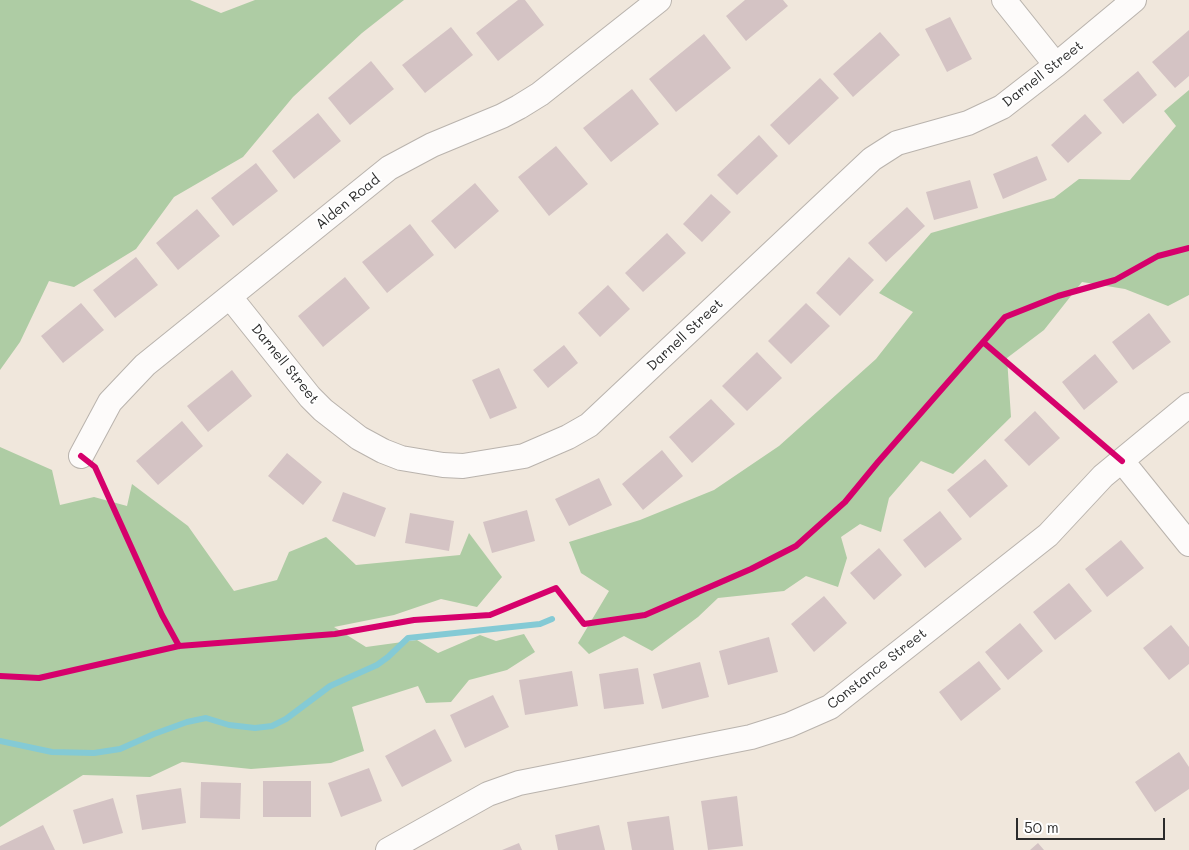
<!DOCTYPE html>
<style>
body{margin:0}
#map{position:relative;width:1189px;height:850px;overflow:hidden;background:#f0e7dc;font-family:Mali,sans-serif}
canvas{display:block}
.scale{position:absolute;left:1016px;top:818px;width:149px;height:22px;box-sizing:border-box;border:2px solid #2b2b2b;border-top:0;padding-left:6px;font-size:15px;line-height:18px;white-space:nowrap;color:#2b2b2b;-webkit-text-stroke:4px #fff;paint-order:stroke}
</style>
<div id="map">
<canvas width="1189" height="850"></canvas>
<div class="scale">50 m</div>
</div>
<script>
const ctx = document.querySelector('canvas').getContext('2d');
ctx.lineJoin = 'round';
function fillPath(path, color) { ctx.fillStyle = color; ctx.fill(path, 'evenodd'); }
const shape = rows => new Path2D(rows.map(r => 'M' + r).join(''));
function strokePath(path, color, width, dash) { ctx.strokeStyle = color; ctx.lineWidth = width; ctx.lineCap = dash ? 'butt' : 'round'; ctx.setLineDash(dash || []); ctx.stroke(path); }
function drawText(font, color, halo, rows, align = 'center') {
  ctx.font = font + ' Mali,sans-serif'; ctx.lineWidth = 4; ctx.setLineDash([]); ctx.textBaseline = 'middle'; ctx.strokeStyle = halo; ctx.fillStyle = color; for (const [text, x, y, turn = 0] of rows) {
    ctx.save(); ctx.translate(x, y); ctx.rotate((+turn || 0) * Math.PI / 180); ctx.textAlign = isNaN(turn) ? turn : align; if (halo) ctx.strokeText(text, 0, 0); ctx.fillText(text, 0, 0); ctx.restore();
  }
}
fillPath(shape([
 [0,0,190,0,221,13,255,0,404,0,362,33,293,97,243,157,174,197,136,249,74,287,49,281,20,342,0,370],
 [1189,90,1189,295,1168,306,1125,289,1082,282,1044,330,1007,358,1011,417,953,474,921,461,889,498,881,532,860,524,841,537,847,558,838,587,806,576,784,591,718,598,698,617,652,651,624,636,589,654,578,643,609,591,581,573,569,542,640,520,714,490,779,446,876,359,913,312,879,293,931,233,1054,198,1079,179,1130,180,1176,126,1164,111],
 [0,447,52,470,60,505,94,497,127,506,132,484,188,526,234,591,277,580,289,552,326,537,356,565,460,555,469,533,502,577,477,607,441,599,394,615,334,627,366,647,417,640,438,653,480,635,496,641,524,634,535,652,507,670,469,680,451,702,426,703,418,686,352,707,364,751,331,763,251,769,182,762,150,777,83,775,0,827]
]), '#aecca4');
strokePath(shape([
 [0,741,52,752,94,753,120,749,154,734,187,722,206,718,229,725,255,728,272,726,286,719,330,686,377,665,388,657,408,638,540,624,552,619]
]), '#84cad5', 6);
fillPath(shape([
 [518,0,525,0,544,25,498,61,476,33],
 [745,0,783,0,788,6,746,41,726,16],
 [950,17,972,59,947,72,925,29],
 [451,27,473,55,425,93,402,65],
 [1189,30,1189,76,1175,88,1152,62],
 [880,32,900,55,853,97,833,74],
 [704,34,731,68,676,112,649,79],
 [371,61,394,89,350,125,328,98],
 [1138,71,1157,95,1123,124,1103,100],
 [820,78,839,98,789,145,770,125],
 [632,89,659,124,611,162,583,128],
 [318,113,341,141,294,179,272,151],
 [1085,114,1102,133,1068,163,1051,145],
 [759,135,778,156,737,195,717,175],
 [556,146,588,184,549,216,518,177],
 [1037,156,1047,180,1003,199,993,174],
 [256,163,278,191,233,226,211,198],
 [970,180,978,208,934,220,926,192],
 [475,183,499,211,455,249,431,221],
 [711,194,731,212,702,242,683,224],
 [907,207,925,226,886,262,868,243],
 [197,209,220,236,178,270,156,243],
 [410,224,434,255,387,293,362,262],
 [667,233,686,253,643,292,625,273],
 [136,257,158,285,115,318,93,290],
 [849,257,874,280,840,316,816,293],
 [345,277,370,308,323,347,298,316],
 [608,285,630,309,600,337,578,313],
 [81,303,104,330,63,363,41,336],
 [806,303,830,326,791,364,768,341],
 [1149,313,1171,342,1133,370,1112,342],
 [564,345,578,363,548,388,533,370],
 [757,352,782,378,747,411,722,386],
 [1095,354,1118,382,1084,410,1062,382],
 [499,368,517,408,490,419,472,380],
 [232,370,252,396,208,432,187,406],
 [711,399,735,424,692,463,669,437],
 [1035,411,1060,438,1029,466,1004,440],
 [182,421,203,446,158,485,136,461],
 [662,450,683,476,643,510,622,484],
 [287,453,322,482,303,505,268,476],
 [985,459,1008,486,970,518,947,490],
 [599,478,612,505,569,526,555,499],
 [343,492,386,508,375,537,332,521],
 [527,510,535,541,492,553,483,522],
 [940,511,962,539,925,568,903,540],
 [410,513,454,521,449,551,405,543],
 [1121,540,1144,568,1107,597,1085,569],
 [879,548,902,575,874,600,850,573],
 [1069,583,1092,611,1055,640,1033,612],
 [824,596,847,623,814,652,791,624],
 [1020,623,1043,651,1008,680,985,652],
 [1171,625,1189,647,1189,664,1169,680,1143,648],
 [769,637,778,672,728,685,719,651],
 [979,661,1001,689,961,721,939,692],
 [700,662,709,697,662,709,653,674],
 [638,668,644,704,604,709,599,674],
 [572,671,578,706,525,715,519,680],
 [493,695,509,727,465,748,450,715],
 [435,729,452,761,402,787,385,756],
 [1179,752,1189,767,1189,789,1155,812,1135,782],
 [369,768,382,801,341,817,328,783],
 [263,781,311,781,311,817,263,817],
 [201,782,241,783,240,819,200,818],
 [181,788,186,823,142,830,136,795],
 [737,796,743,846,708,850,701,801],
 [113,798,123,833,83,844,73,810],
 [669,816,674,850,632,850,627,822],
 [43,825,55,850,0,850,0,846],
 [599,825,605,850,558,850,555,835],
 [519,843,522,850,502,850],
 [1038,843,1044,850,1030,850]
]), '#d4c3c4');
const minor = shape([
 [1004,0,1056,65],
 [230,297,310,397,323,410,359,438,383,451,401,458,443,465,463,466,524,456,568,437,589,425,872,159,897,143,968,123,1002,107,1056,65,1134,0],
 [81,456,110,402,145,365,389,168,432,145,502,116,519,107,540,94,659,0],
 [1122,461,1189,544],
 [388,850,488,794,519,783,751,737,789,725,830,707,1048,535,1103,476,1189,405]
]);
strokePath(minor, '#b9b3ad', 26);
strokePath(minor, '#fdfbfa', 24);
strokePath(shape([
 [983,342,1122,461],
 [81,456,95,467,162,615,179,646],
 [0,676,39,678,179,646,335,634,414,620,490,615,556,588,584,624,645,615,751,569,796,546,845,502,878,462,1005,317,1058,296,1115,280,1158,256,1189,248]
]), '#d6006c', 6);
drawText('14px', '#2b2b2b', '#fff', [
 ["Darnell Street",1043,74,-38],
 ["Alden Road",348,202,-39],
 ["Darnell Street",685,335,-43],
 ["Darnell Street",285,364,51],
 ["Constance Street",877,669,-38]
]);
</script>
